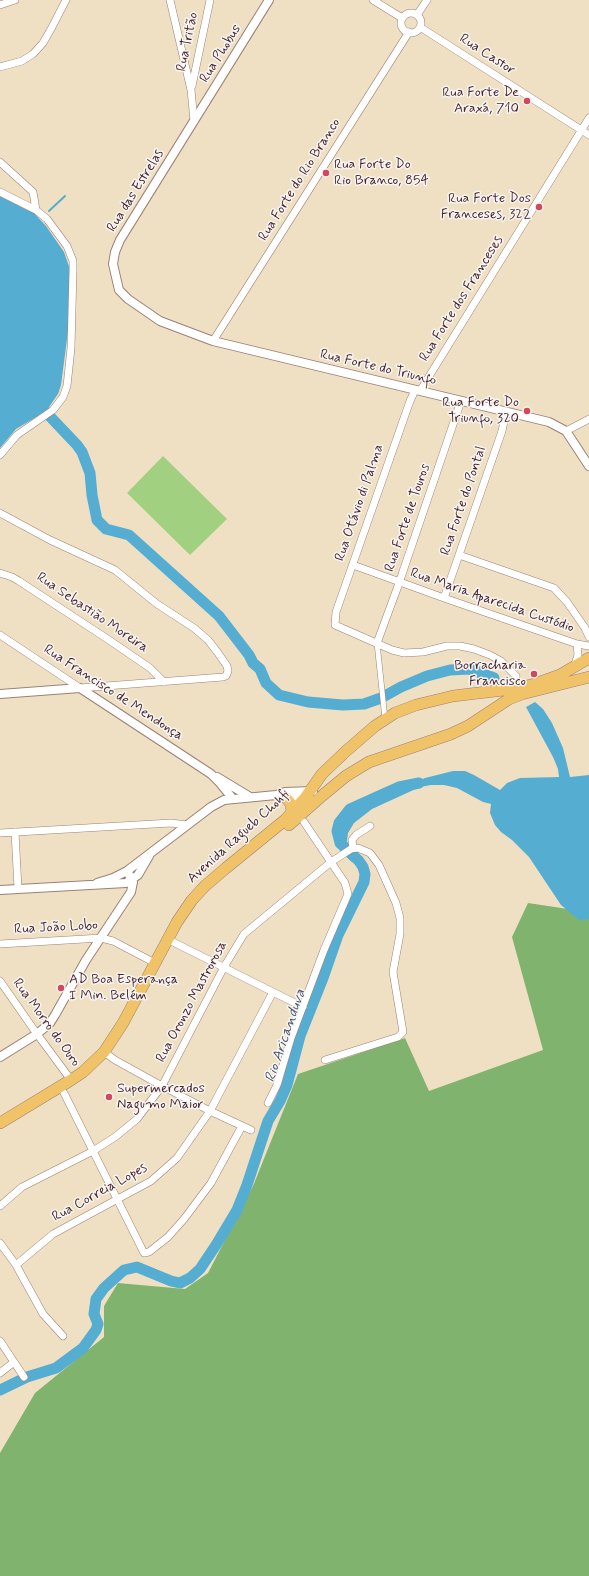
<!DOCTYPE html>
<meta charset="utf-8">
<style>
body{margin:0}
canvas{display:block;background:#f0e0c3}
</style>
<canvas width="589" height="1576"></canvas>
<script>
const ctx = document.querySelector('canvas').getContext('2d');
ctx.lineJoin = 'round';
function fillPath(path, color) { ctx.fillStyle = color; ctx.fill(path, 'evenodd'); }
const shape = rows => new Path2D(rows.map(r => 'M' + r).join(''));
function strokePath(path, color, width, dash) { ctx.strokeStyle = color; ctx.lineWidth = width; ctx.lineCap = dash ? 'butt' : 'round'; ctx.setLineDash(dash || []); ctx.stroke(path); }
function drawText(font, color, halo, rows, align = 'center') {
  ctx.font = font + ' Mynerve,sans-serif'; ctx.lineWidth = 3; ctx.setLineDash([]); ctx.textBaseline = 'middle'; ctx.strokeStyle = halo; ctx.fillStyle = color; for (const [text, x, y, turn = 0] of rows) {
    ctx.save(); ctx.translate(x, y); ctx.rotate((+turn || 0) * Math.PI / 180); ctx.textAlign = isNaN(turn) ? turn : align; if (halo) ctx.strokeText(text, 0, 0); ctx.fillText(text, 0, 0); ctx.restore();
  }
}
fillPath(shape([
 [163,456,227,519,190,555,127,493]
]), '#a1d180');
fillPath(shape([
 [589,893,589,1576,0,1576,0,1453,35,1393,104,1337,104,1306,118,1283,185,1289,208,1273,253,1186,298,1074,405,1038,429,1091,543,1050,512,937,528,903,568,909]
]), '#80b36e');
fillPath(shape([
 [0,196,33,212,46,226,64,252,71,272,69,324,61,385,58,394,49,407,38,416,16,429,0,448],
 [535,702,543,709,552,723,563,748,570,777,589,775,589,919,579,920,561,905,529,857,512,840,501,832,495,825,490,813,491,804,483,802,457,788,444,785,431,785,420,787,372,809,354,823,348,833,347,841,349,847,357,858,352,862,341,852,337,839,339,831,347,818,354,811,368,802,425,778,453,771,465,771,474,775,500,790,507,783,520,778,559,777,558,769,553,757,526,707]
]), '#55add2');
strokePath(shape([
 [49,211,65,196]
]), '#55add2', 2);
strokePath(shape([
 [40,406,77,445,82,452,90,473,92,495,97,520,106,529,129,535,219,616,249,655,253,663,260,669,266,683,279,695,308,702,343,705,364,704,381,698,401,687,427,676,450,670,470,669,494,678],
 [0,1390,27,1377,56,1368,83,1348,96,1330,98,1324,94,1314,96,1299,104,1288,124,1270,137,1267,171,1281,180,1283,190,1278,200,1269,216,1245,237,1210,247,1185,268,1121,280,1101,287,1085,300,1036,323,978,338,935,364,882,365,874,363,867,359,861,340,843,337,831,339,823,350,809,399,787,419,783]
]), '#55add2', 11);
const pedestrian = shape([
 [377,643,385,719]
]);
const minor = shape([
 [170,0,191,90,194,121],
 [373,0,402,18],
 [0,5,15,0],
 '401 23a10 10 0 1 1 20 0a10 10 0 1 1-20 0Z',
 [417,15,427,0],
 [420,27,589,135],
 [0,67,22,61,33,54,43,43,51,29,66,0],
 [192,86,210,0],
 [0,162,33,192,36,210],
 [0,192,36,210,47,219,67,246,73,261,73,270,71,348,67,386,63,397,53,410,17,435,0,455],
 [213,341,409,32],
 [415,390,410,401,336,612,335,625,392,650,404,653,423,652,447,646,460,646,474,649,490,655,501,661,516,676],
 [420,391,589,118],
 [566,431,589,419],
 [0,513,50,540,115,570,157,604,194,628,208,640,218,653,227,666,228,671,226,676,223,677,80,688,0,635],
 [459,555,554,588,567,602,585,628,589,637],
 [353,565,444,598,577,644,589,646],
 [0,573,12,577,19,581,109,640,150,668,164,682],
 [444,598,502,431,506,412],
 [377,643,398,586,461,401],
 [574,667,578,655,577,644],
 [15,832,18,888],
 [0,833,171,823,187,825],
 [353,848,352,840,356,835,370,826],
 [173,942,303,1007],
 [0,944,101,938,113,941,155,963],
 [0,981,37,1034,71,1080],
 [104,1052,115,1060,162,1086,210,1111,251,1130],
 [64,1093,144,1253,149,1252,168,1237,184,1219,211,1183,242,1126],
 [268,1103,277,1085,291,1038,324,950,348,894,345,883,304,822],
 [0,1206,22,1187,93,1151,115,1137,137,1119,162,1086,224,967,244,934,331,862,351,849,358,848,370,853,379,865,396,903,400,918,400,934,393,972,403,1032,398,1037,325,1060],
 [0,1243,16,1265,43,1314,63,1336],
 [16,1265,53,1234,151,1181,177,1158,210,1111,273,992],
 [0,1341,24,1377],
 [0,1373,14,1362]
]);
const tertiary = shape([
 [269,0,120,240,115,252,113,264,119,290,128,299,160,321,213,341,549,422,566,431,589,466],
 [0,694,80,688,211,774,220,783,233,799],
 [217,777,250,797],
 [276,795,285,792,313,791],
 [97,883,113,878,127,871,211,807,224,800,276,795,308,799],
 [0,890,126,883,138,875,149,856],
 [0,1057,37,1034,50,1023,55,1015,86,960,131,892,133,882,127,871]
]);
const primary = shape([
 [286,798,291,804,292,812],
 [289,825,323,795,346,776,369,762,451,734,468,726,509,699,522,694,589,677],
 [0,1123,71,1080,83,1072,104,1052,123,1023,177,922,192,900,205,886,226,868,285,820,305,798,322,774,345,752,375,726,395,713,416,705,453,696,512,689,532,685,560,675,589,658]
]);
strokePath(pedestrian, '#9d8077', 6);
strokePath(minor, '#9d8077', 8);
strokePath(tertiary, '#9d8077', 10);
strokePath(primary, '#9d8077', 12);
strokePath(pedestrian, '#fff', 5);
strokePath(minor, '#fff', 7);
strokePath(tertiary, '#fff', 8);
strokePath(primary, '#f1c369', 11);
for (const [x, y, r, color] of [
 [527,101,4,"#d1495b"],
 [326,173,4,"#d1495b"],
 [539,207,4,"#d1495b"],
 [527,411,4,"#d1495b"],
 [534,674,4,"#d1495b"],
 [61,988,4,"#d1495b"],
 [109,1097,4,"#d1495b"]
]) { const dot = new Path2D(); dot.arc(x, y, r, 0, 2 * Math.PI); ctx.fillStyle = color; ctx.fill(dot); strokePath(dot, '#f6f6f2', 1.5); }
drawText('14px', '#4a1f2b', '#f6f6f2', [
 ["Rua Tritão",188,42,-78],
 ["Rua Phobus",221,54,-58],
 ["Rua Castor",487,55,33],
 ["Rua Forte do Rio Branco",300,180,-58],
 ["Rua das Estrelas",136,191,-58],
 ["Rua Forte dos Franceses",462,299,-58],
 ["Rua Forte do Triunfo",378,368,13],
 ["Rua Forte do Pontal",464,501,-71],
 ["Rua Otávio di Palma",360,503,-71],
 ["Rua Forte de Touros",408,518,-71],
 ["Rua Maria Aparecida Custódio",492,601,19],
 ["Rua Sebastião Moreira",92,613,34],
 ["Rua Francisco de Mendonça",113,693,33],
 ["Avenida Ragueb Chohfi",239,837,-42],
 ["Rua João Lobo",56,928,-3],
 ["Rua Oronzo Mastrorosa",192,1002,-62],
 ["Rua Morro do Ouro",46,1023,54],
 ["Rua Correia Lopes",100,1193,-29]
]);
drawText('14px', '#4a1f2b', '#f6f6f2', [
 ["Rua Forte De",519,93],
 ["Araxá, 710",519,109],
 ["Rua Forte Do",334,165,"left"],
 ["Rio Branco, 854",334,181,"left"],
 ["Rua Forte Dos",531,199],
 ["Franceses, 322",531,215],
 ["Rua Forte Do",519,403],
 ["Triunfo, 320",519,419],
 ["Borracharia",526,666],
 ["Francisco",526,682],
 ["AD Boa Esperança",69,980,"left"],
 ["I Min. Belém",69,996,"left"],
 ["Supermercados",117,1089,"left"],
 ["Nagumo Maior",117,1105,"left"]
], 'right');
drawText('italic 15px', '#4e586e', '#f6f6f2', [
 ["Rio Aricanduva",286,1036,-71]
]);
</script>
